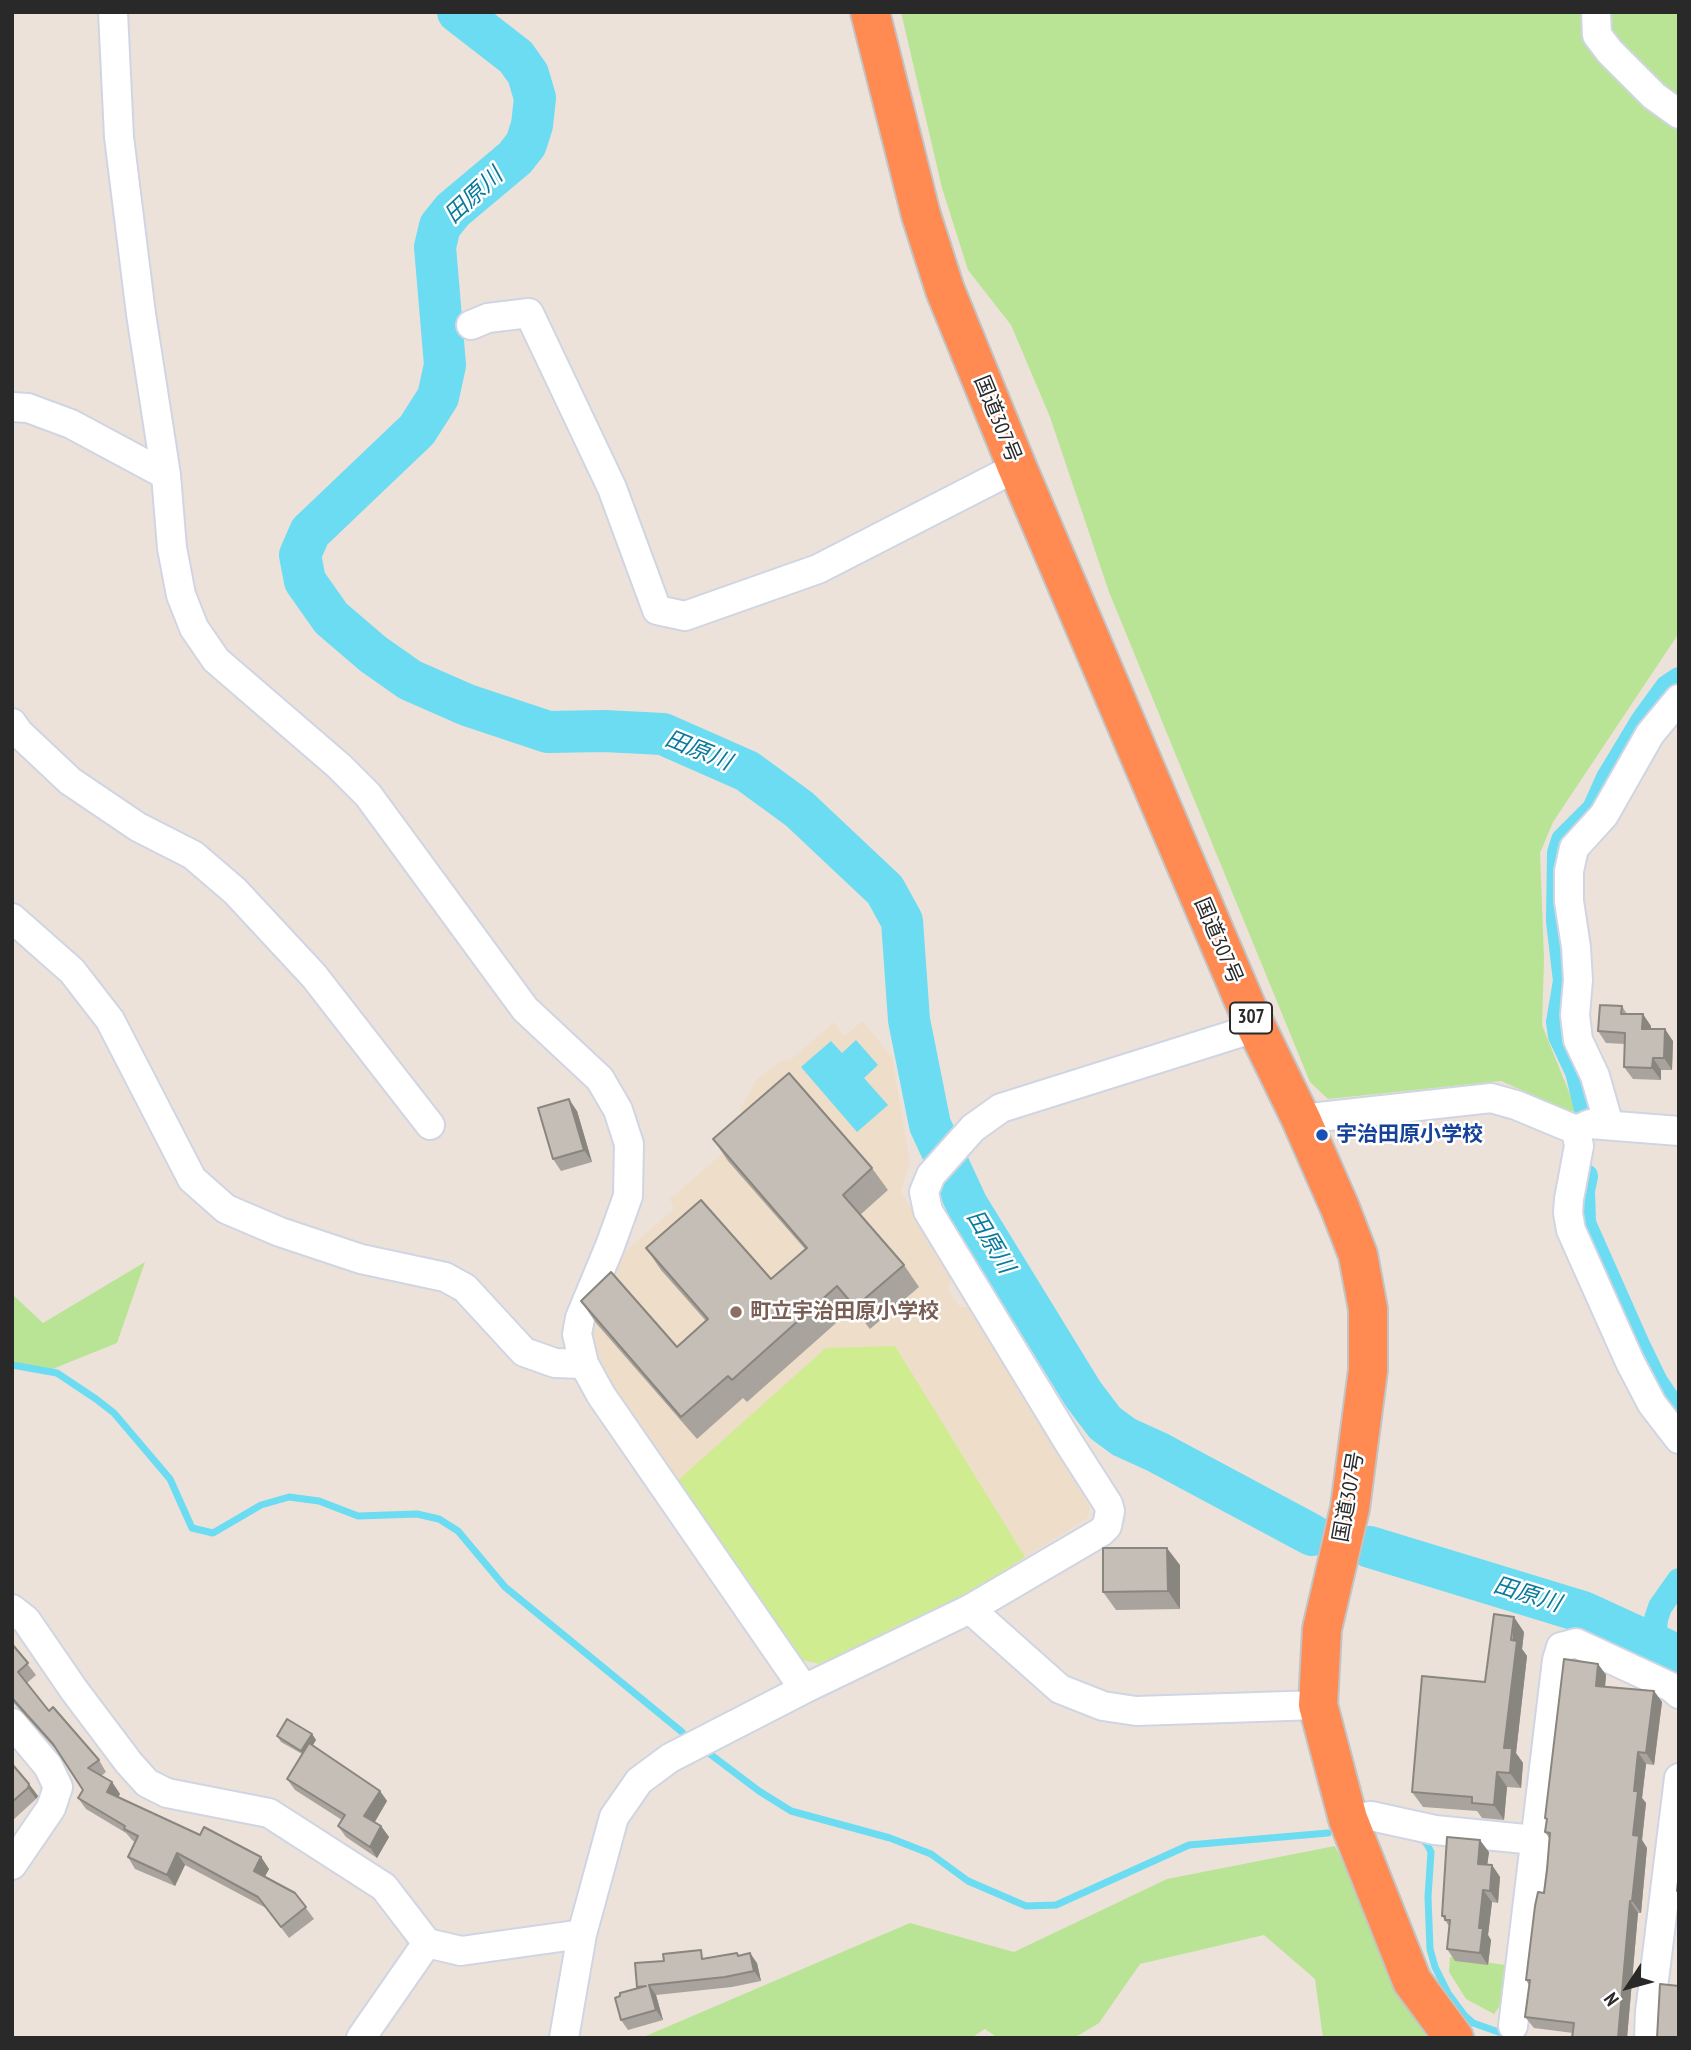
<!DOCTYPE html>
<meta charset="utf-8">
<style>
body{margin:0}
#map{position:relative;width:1691px;height:2050px;overflow:hidden;background:#ece2da;font-family:"PT Sans Narrow",sans-serif}
canvas{display:block}
.frame{position:absolute;inset:0;border:14px solid #292929;pointer-events:none}
.north{position:absolute;left:1593px;top:1952px;width:70px;height:70px;-webkit-text-stroke:5px #fff;paint-order:stroke;rotate:234deg;font-size:19px;font-weight:700;line-height:28px;text-align:center;color:#292929}
.north::after{content:'';display:block;margin:auto;width:24px;height:32px;background:#292929;clip-path:polygon(50% 0,100% 100%,50% 72%,0 100%)}
</style>
<div id="map">
<canvas width="1691" height="2050"></canvas>
<div class="frame"></div>
<div class="north">N</div>
</div>
<script>
const ctx = document.querySelector('canvas').getContext('2d');
ctx.lineJoin = 'round';
function fillPath(path, color) { ctx.fillStyle = color; ctx.fill(path, 'evenodd'); }
const shape = rows => new Path2D(rows.map(r => 'M' + r).join(''));
function strokePath(path, color, width, dash) { ctx.strokeStyle = color; ctx.lineWidth = width; ctx.lineCap = dash ? 'butt' : 'round'; ctx.setLineDash(dash || []); ctx.stroke(path); }
function drawText(font, color, halo, rows, align = 'center') {
  ctx.font = font + ' "PT Sans Narrow","Noto Sans JP",sans-serif'; ctx.lineWidth = 5; ctx.setLineDash([]); ctx.textBaseline = 'middle'; ctx.strokeStyle = halo; ctx.fillStyle = color; for (const [text, x, y, turn = 0] of rows) {
    ctx.save(); ctx.translate(x, y); ctx.rotate((+turn || 0) * Math.PI / 180); ctx.textAlign = isNaN(turn) ? turn : align; if (halo) ctx.strokeText(text, 0, 0); ctx.fillText(text, 0, 0); ctx.restore();
  }
}
fillPath(shape([
 [863,1021,892,1057,910,1162,901,1192,951,1273,948,1290,951,1295,960,1307,972,1307,1090,1507,1088,1518,961,1598,820,1664,802,1660,595,1366,587,1322,624,1252,674,1209,670,1199,738,1140,741,1107,757,1079,786,1058,789,1061,834,1022,844,1036]
]), '#eedec9');
fillPath(shape([
 [901,12,1679,12,1679,633,1553,822,1540,853,1544,959,1542,1025,1577,1112,1569,1111,1501,1081,1328,1099,1310,1082,1109,592,1050,417,1011,325,968,270,942,188],
 [145,1262,117,1343,50,1370,12,1366,12,1294,43,1323],
 [1335,1846,1425,2033,1431,2038,1323,2038,1315,1979,1264,1935,1140,1964,1099,2023,1074,2038,998,2038,985,2029,971,2038,641,2038,910,1923,1014,1952,1167,1879],
 [1450,1957,1512,1966,1502,2003,1494,2014,1466,1999,1449,1972]
]), '#b9e495');
fillPath(shape([
 [895,1346,1025,1557,961,1598,820,1664,802,1660,676,1482,826,1348]
]), '#cfec91');
fillPath(shape([
 [856,1040,878,1065,864,1078,888,1105,857,1132,801,1067,831,1041,842,1053]
]), '#6bdcf1');
strokePath(shape([
 [12,1365,57,1373,96,1399,114,1413,170,1479,192,1528,213,1533,261,1505,289,1497,319,1501,358,1516,417,1514,439,1519,458,1531,505,1587,682,1732],
 [710,1754,759,1791,791,1811,890,1838,931,1854,968,1881,1026,1906,1056,1905,1189,1845,1328,1833],
 [1419,1836,1427,1844,1431,1852,1428,1897,1430,1949,1435,1967,1448,1993,1465,2016,1473,2023,1510,2036]
]), '#6bdcf1', 7);
strokePath(shape([
 [1586,1109,1577,1072,1560,1036,1558,1022,1565,981,1558,921,1559,853,1563,840,1594,809,1608,778,1643,720,1667,687,1679,679],
 [1586,1176,1583,1191,1584,1223,1639,1347,1656,1382,1679,1416],
 [1654,1644,1656,1619,1660,1607,1679,1580]
]), '#6bdcf1', 24);
strokePath(shape([
 [458,12,516,57,528,74,535,98,532,125,526,144,515,158,453,210,440,226,435,247,445,365,438,397,417,430,310,532,300,555,305,581,331,618,373,654,410,680,467,705,548,732,604,731,663,734,747,771,799,809,885,890,902,921,909,1020,930,1125,967,1205,1083,1394,1105,1423,1124,1437,1157,1452,1312,1535],
 [1370,1547,1583,1612,1679,1656]
]), '#6bdcf1', 42);
const street = shape([
 [113,12,119,137,141,314,166,475,172,548,181,595,194,628,216,660,339,766,368,795,525,1009,600,1079,618,1110,629,1144,628,1196,610,1246,580,1318,577,1334,584,1364,601,1395,804,1689],
 [1596,12,1597,35,1610,52,1654,96,1679,114],
 [471,325,488,318,529,313,612,488,657,610,685,616,818,569,1017,467],
 [12,407,28,408,71,424,166,475],
 [12,723,19,733,70,781,138,827,193,855,235,891,314,976,430,1125],
 [12,918,72,971,110,1020,192,1179,226,1209,280,1232,361,1259,445,1277,465,1288,524,1352,555,1363,584,1364],
 [1301,1119,1491,1098,1516,1105,1576,1130,1590,1124,1679,1131],
 [1609,1125,1595,1076,1578,1040,1575,1015,1578,980,1576,947,1569,901,1569,871,1574,848,1604,815,1650,734,1679,699],
 [1576,1130,1579,1146,1569,1199,1568,1213,1571,1230,1630,1362,1652,1404,1679,1439],
 [12,1609,26,1620,74,1690,129,1763,147,1783,167,1793,269,1813,384,1887,427,1943,461,1951,582,1934],
 [970,1609,1060,1689,1103,1706,1136,1711,1318,1705],
 [12,1723,48,1766,58,1787,51,1808,12,1865],
 [1348,1819,1371,1816,1435,1830,1535,1840],
 [1513,2026,1557,1660,1561,1647,1576,1643,1671,1687,1679,1694],
 [361,2038,427,1943],
 [564,2038,582,1934,614,1817,639,1781,670,1758,804,1689,970,1609,1101,1532,1107,1526,1110,1511,1108,1504,1069,1443,928,1211,924,1192,931,1175,973,1128,1001,1108,1255,1028],
 [1649,2038,1650,2012,1679,1778]
]);
const highway = shape([
 [870,12,921,215,945,290,1017,467,1247,1008,1301,1119,1340,1208,1358,1255,1368,1309,1368,1370,1350,1508,1322,1629,1318,1705,1348,1819,1412,1981,1454,2038]
]);
strokePath(street, '#d0d5e3', 32);
strokePath(highway, '#c3c3c3', 42);
strokePath(street, '#fff', 28);
strokePath(highway, '#ff8a52', 38);
fillPath(shape([
 [1622,1006,1627,1014,1651,1026,1651,1029,1673,1041,1672,1070,1661,1070,1661,1080,1633,1079,1624,1067,1625,1044,1606,1043,1598,1031],
 [577,1111,592,1162,561,1171,553,1159],
 [713,1139,872,1168,888,1190,860,1215,904,1265,919,1287,870,1329,853,1308,747,1402,743,1398,697,1439,596,1323,581,1301,677,1347,706,1321,661,1270,646,1248,771,1279,805,1249,728,1161],
 [1180,1565,1180,1609,1116,1610,1103,1592],
 [1524,1632,1522,1649,1527,1656,1516,1753,1523,1763,1521,1788,1507,1787,1504,1820,1482,1818,1477,1811,1423,1807,1412,1792,1485,1682],
 [12,1644,36,1675,27,1683,49,1711,99,1760,106,1772,101,1776,112,1782,120,1794,118,1797,200,1835,261,1857,269,1869,265,1876,295,1893,314,1919,289,1938,266,1908,185,1865,175,1886,135,1869,128,1857,135,1842,132,1840,126,1833,86,1809,78,1798,83,1790,59,1753,12,1701],
 [1598,1664,1606,1675,1605,1687,1654,1691,1662,1702,1654,1765,1646,1764,1642,1798,1646,1803,1642,1840,1647,1848,1641,1913,1638,1913,1627,2038,1572,2038,1573,2033,1534,2028,1525,2017,1529,1985,1526,1980,1544,1893,1547,1870,1549,1838,1545,1832,1547,1821,1545,1818],
 [312,1734,316,1740,312,1745,380,1791,387,1801,374,1822,381,1826,389,1837,377,1858,346,1837,338,1826,342,1820,295,1790,287,1779,302,1754,281,1742,277,1736],
 [12,1764,29,1784,38,1796,36,1799,12,1821],
 [1489,1852,1487,1864,1492,1865,1500,1877,1498,1903,1492,1902,1488,1935,1491,1940,1488,1965,1455,1961,1447,1949,1449,1926,1442,1916],
 [737,1953,739,1955,757,1963,761,1981,732,1987,656,1995,663,2020,628,2030,621,2020,620,1996,638,1988,637,1987,706,1958]
]), '#a9a39d');
fillPath(shape([
 [1643,1014,1651,1026,1650,1041,1642,1029],
 [1665,1029,1673,1041,1672,1070,1664,1058],
 [1653,1058,1661,1070,1661,1080,1652,1068],
 [569,1099,577,1111,592,1162,584,1150],
 [1167,1548,1180,1565,1180,1609,1168,1591],
 [1514,1617,1524,1632,1522,1649,1527,1656,1516,1753,1523,1763,1521,1788,1510,1773,1504,1748],
 [1598,1664,1606,1675,1604,1698,1596,1686],
 [1654,1691,1662,1702,1654,1765,1646,1753],
 [312,1734,316,1740,306,1757,301,1751],
 [1638,1752,1646,1764,1642,1798,1646,1803,1642,1840,1647,1848,1641,1913,1632,1901,1634,1791],
 [1497,1772,1507,1787,1504,1820,1494,1805],
 [112,1782,120,1794,115,1803,107,1792],
 [29,1784,38,1796,36,1799,28,1788],
 [380,1791,387,1801,372,1827,364,1816],
 [381,1826,389,1837,377,1858,370,1847],
 [1480,1840,1489,1852,1486,1875,1478,1864],
 [177,1853,185,1865,175,1886,167,1875],
 [261,1857,269,1869,262,1882,254,1871],
 [1492,1865,1500,1877,1498,1903,1490,1891],
 [1483,1890,1492,1902,1488,1935,1491,1940,1488,1965,1480,1953,1479,1928],
 [1630,1901,1638,1913,1627,2038,1618,2038],
 [750,1953,757,1963,761,1981,754,1971],
 [649,1985,656,1995,663,2020,656,2010]
]), '#89857f');
const building = shape([
 [1600,1005,1622,1006,1621,1014,1643,1014,1642,1029,1665,1029,1664,1058,1653,1058,1652,1068,1624,1067,1625,1033,1598,1031,1600,1005],
 [789,1073,872,1168,843,1195,904,1265,855,1307,837,1286,732,1380,728,1376,681,1417,581,1301,611,1272,677,1347,708,1319,646,1248,701,1200,771,1279,807,1248,713,1139,789,1073],
 [569,1099,584,1150,553,1159,538,1108,569,1099],
 [1103,1548,1167,1548,1168,1591,1103,1592,1103,1548],
 [1494,1614,1514,1617,1511,1640,1517,1641,1504,1748,1512,1748,1510,1773,1497,1772,1494,1805,1472,1803,1472,1797,1412,1792,1422,1676,1485,1682,1494,1614],
 [12,1644,28,1663,18,1672,49,1711,53,1707,99,1760,88,1768,112,1782,107,1792,200,1835,204,1827,261,1857,254,1871,295,1893,306,1907,281,1927,258,1897,177,1853,167,1875,128,1857,138,1836,124,1829,125,1826,78,1798,83,1790,53,1744,12,1698,12,1644],
 [1564,1659,1598,1664,1596,1686,1654,1691,1646,1753,1638,1752,1634,1791,1638,1791,1633,1835,1639,1836,1632,1901,1630,1901,1618,2038,1572,2038,1574,2023,1525,2017,1530,1980,1526,1980,1535,1906,1538,1892,1544,1893,1547,1870,1550,1833,1545,1832,1547,1819,1545,1818,1564,1659],
 [287,1719,312,1734,301,1751,277,1736,287,1719],
 [309,1743,380,1791,364,1816,381,1826,370,1847,338,1826,345,1815,287,1779,309,1743],
 [12,1764,29,1784,28,1788,12,1802,12,1764],
 [1447,1837,1480,1840,1478,1864,1492,1865,1490,1891,1483,1890,1479,1928,1483,1928,1480,1953,1447,1949,1450,1920,1445,1920,1445,1916,1442,1916,1447,1837],
 [1679,1871,1679,1891,1677,1891,1679,1871],
 [701,1950,702,1959,737,1953,738,1956,750,1953,754,1971,725,1977,649,1985,656,2010,621,2020,615,1998,620,1996,620,1993,646,1986,637,1987,635,1963,664,1961,663,1954,701,1950],
 [1660,1984,1679,1986,1679,2038,1657,2038,1660,1984]
]);
fillPath(building, '#c4beb6');
strokePath(building, '#89857f', 2);
for (const [x, y, r, color] of [
 [1322,1135,7,"#1a4fb4"],
 [736,1312,7,"#8d6e63"]
]) { const dot = new Path2D(); dot.arc(x, y, r, 0, 2 * Math.PI); ctx.fillStyle = color; ctx.fill(dot); strokePath(dot, '#fff', 2.5); }
for (const [x, y, w] of [
 [1251,1018,42]
]) { const box = new Path2D(); box.roundRect(x - w / 2, y - 15.5, w, 31, 5); ctx.fillStyle = '#fff'; ctx.fill(box); strokePath(box, '#292929', 2); }
drawText('bold 19px', '#292929', null, [
 ["307",1251,1018]
]);
drawText('21px', '#292929', '#fff', [
 ["国道307号",997,419,68],
 ["国道307号",1218,941,67],
 ["国道307号",1349,1497,-80]
]);
drawText('bold 21px', '#164399', '#fff', [
 ["宇治田原小学校",1336,1135]
], 'left');
drawText('bold 21px', '#785e54', '#fff', [
 ["町立宇治田原小学校",750,1312]
], 'left');
drawText('italic 23px', '#0b7a9c', '#fff', [
 ["田原川",474,196,-43],
 ["田原川",698,751,22],
 ["田原川",990,1242,59],
 ["田原川",1527,1595,17]
]);
</script>
